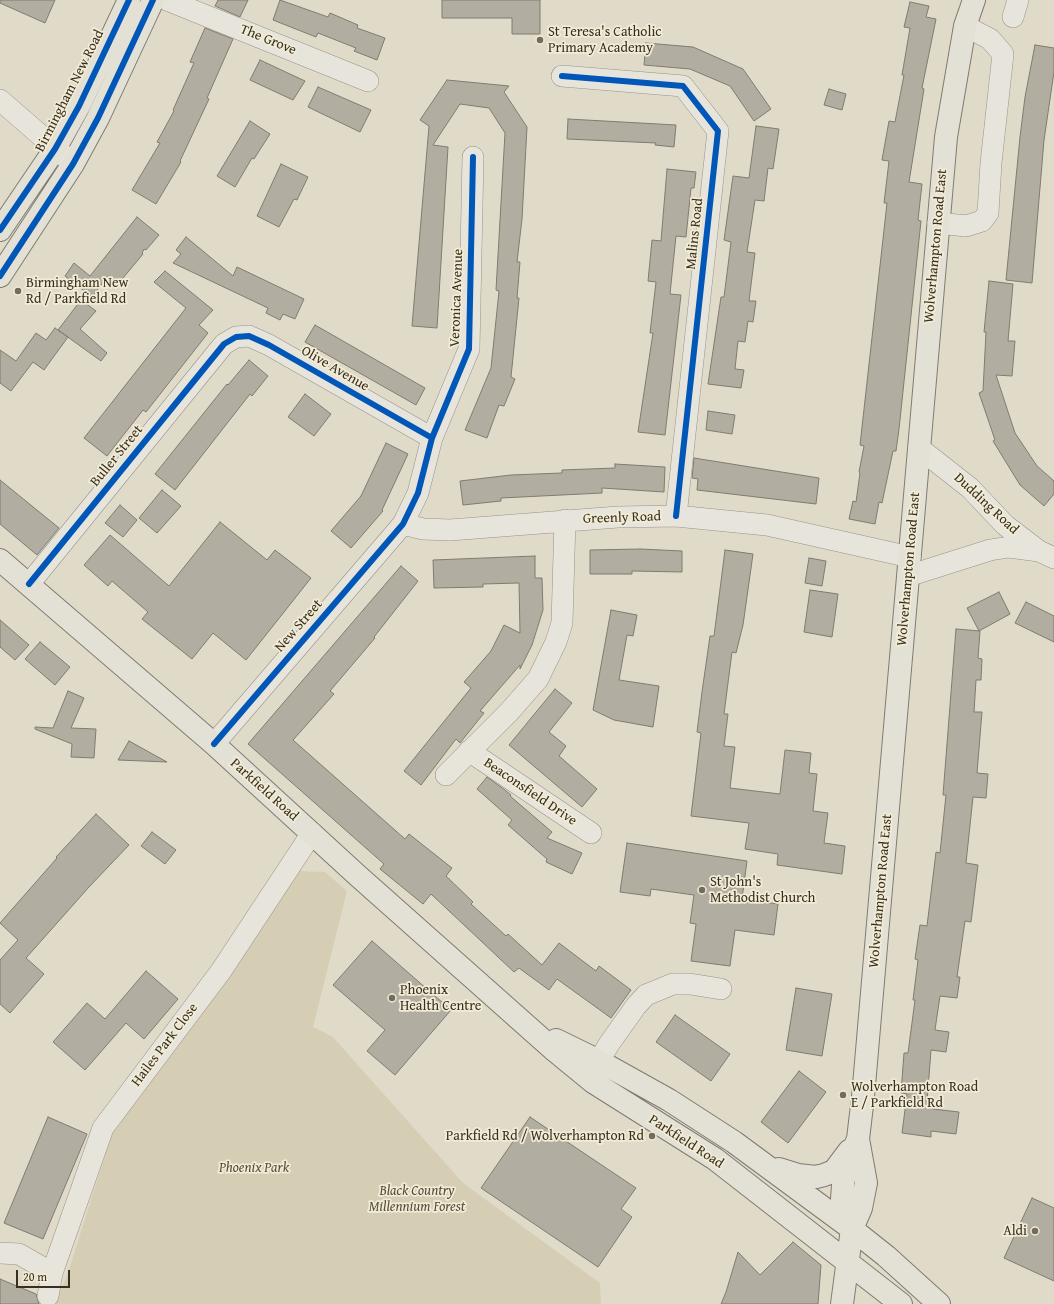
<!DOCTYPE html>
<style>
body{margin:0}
#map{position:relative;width:1054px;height:1304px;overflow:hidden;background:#e0dbc9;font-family:"Gentium Book Plus",serif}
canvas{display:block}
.scale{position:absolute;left:16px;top:1270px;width:54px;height:18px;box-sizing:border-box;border:2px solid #3a2e20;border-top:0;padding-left:5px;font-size:12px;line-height:14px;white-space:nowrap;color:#3a2e20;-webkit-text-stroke:3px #f1ecd5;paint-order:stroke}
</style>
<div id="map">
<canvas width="1054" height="1304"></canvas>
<div class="scale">20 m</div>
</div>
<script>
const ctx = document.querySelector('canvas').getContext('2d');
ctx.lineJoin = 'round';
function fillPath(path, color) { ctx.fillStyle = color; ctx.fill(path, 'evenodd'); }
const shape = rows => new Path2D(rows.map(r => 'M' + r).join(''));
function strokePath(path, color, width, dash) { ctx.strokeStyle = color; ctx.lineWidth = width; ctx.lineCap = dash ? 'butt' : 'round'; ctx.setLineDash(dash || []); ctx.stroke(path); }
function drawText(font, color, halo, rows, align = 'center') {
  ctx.font = font + ' "Gentium Book Plus",serif'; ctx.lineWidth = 3.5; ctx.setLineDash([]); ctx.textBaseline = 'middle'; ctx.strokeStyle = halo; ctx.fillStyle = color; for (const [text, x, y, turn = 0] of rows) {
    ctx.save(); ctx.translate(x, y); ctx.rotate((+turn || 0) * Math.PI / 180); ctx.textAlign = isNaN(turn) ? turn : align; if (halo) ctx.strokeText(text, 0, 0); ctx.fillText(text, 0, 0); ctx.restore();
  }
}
fillPath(shape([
 [298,871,325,872,347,891,313,1027,333,1037,463,1183,600,1283,601,1304,55,1304,68,1273,112,1133]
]), '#d5ceb5');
const building = shape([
 [0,0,55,0,45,23,0,3,0,0],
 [218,0,248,0,240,17,215,6,218,0],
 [280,0,328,17,330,13,358,25,357,28,385,38,377,60,354,51,356,48,318,33,316,37,273,20,280,0],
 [442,0,540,0,540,34,512,34,512,18,442,18,442,0],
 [910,2,929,6,926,17,936,19,922,88,924,89,909,182,922,184,918,220,921,221,899,429,896,451,893,451,882,503,879,502,875,524,849,519,853,501,856,502,860,473,859,472,864,446,860,445,887,203,884,203,889,161,882,160,889,121,895,122,904,75,902,75,910,28,904,27,910,2],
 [205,28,233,39,207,98,209,99,180,161,181,162,156,204,132,190,160,143,157,142,174,111,173,110,194,63,190,62,205,28],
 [646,43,693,47,743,69,771,109,754,121,730,86,690,69,644,65,646,43],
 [1035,45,1054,48,1054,72,1044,140,1032,283,1006,280,1020,137,1025,97,1035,45],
 [260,60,305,81,293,100,250,80,260,60],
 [447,80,509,86,504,92,527,127,522,219,517,262,520,262,517,298,519,298,511,377,515,379,504,406,499,405,487,438,465,430,491,368,499,291,496,290,505,133,489,108,460,104,433,145,448,147,437,328,412,326,429,126,420,120,447,80],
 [318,87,371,110,360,132,308,107,318,87],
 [829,89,846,94,842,110,824,105,829,89],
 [568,119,676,125,674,147,655,145,656,143,567,139,568,119],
 [250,121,270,134,254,159,252,158,235,187,217,176,250,121],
 [756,126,779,129,773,169,768,168,764,201,755,200,747,252,755,253,749,301,756,301,753,322,748,321,745,342,738,341,735,369,744,370,741,388,708,384,721,297,724,297,731,242,724,240,733,176,749,178,756,126],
 [281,164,308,177,297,200,294,199,279,227,257,216,281,164],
 [667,169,696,172,694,188,691,188,686,237,676,236,670,294,681,295,665,435,638,432,653,333,650,333,656,282,648,281,652,240,661,241,667,169],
 [137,217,159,235,146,250,144,249,142,253,143,254,118,284,108,276,92,297,65,276,74,263,90,276,137,217],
 [186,237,233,276,237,267,304,299,295,319,283,314,280,320,266,313,268,308,173,263,181,254,176,250,186,237],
 [165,271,213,310,199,325,208,333,146,412,143,410,107,456,84,438,186,308,154,282,165,271],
 [989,281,1013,284,1008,341,1015,341,1012,376,996,375,1015,433,1037,466,1054,481,1054,494,1044,506,1020,485,993,441,995,440,979,393,983,391,986,332,984,332,989,281],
 [81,300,96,311,80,329,107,353,101,361,58,330,81,300],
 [315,325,425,388,416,405,305,342,315,325],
 [55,328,68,337,44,370,33,362,11,391,0,383,0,350,16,361,36,333,46,340,55,328],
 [249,360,268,376,252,396,250,394,175,490,155,474,227,384,228,385,249,360],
 [305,394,331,414,314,436,288,417,305,394],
 [708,411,735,415,732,434,706,430,708,411],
 [386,443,408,454,382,510,383,511,351,548,331,531,361,496,386,443],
 [694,458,819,478,816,504,697,490,698,479,692,478,694,458],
 [615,464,665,467,664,492,602,488,602,493,501,498,501,501,463,505,460,481,511,475,562,473,562,470,615,468,615,464],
 [0,480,59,528,37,555,0,524,0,480],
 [162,490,181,506,157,533,139,518,162,490],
 [120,505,137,520,123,537,105,523,120,505],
 [220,522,267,560,275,550,311,578,246,660,213,633,192,659,142,619,148,612,112,581,108,586,84,565,110,535,169,586,220,522],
 [640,549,682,551,682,572,632,571,632,574,590,574,590,550,640,549],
 [725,550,753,554,743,625,736,653,732,652,724,714,728,714,724,746,735,747,730,788,780,794,785,750,811,753,809,773,817,774,813,811,828,813,824,843,845,846,842,874,777,865,778,854,745,849,749,823,691,816,701,733,697,732,702,692,710,636,714,636,725,550],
 [535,556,535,578,542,578,543,610,532,645,520,669,520,665,480,711,484,713,460,743,456,739,421,785,404,771,471,688,464,682,491,651,504,625,520,633,519,583,483,584,483,587,434,588,433,560,535,556],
 [809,558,826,561,822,586,805,583,809,558],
 [401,566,418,581,374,637,375,638,330,691,334,694,293,740,405,839,409,834,452,868,446,876,473,902,471,904,506,936,508,934,542,965,559,943,596,971,599,966,631,990,611,1018,557,979,549,990,519,968,514,972,431,894,423,904,380,869,384,864,248,744,401,566],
 [810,590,838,594,832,637,804,632,810,590],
 [999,592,1010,614,979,631,967,608,999,592],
 [1026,602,1054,616,1054,642,1015,623,1026,602],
 [611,610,637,615,633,636,627,635,619,680,659,686,653,727,614,720,593,710,611,610],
 [0,620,29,645,15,660,0,647,0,620],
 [956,629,980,631,978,658,982,659,981,680,976,680,974,712,982,712,977,773,988,774,986,798,973,797,966,863,978,865,971,922,965,921,957,977,960,977,957,998,940,996,935,1030,949,1032,946,1052,931,1050,927,1102,934,1103,933,1109,959,1112,956,1134,931,1131,931,1137,902,1133,907,1094,901,1093,904,1053,908,1053,915,1000,913,1000,918,960,915,959,920,925,927,926,936,852,940,853,946,795,943,795,956,629],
 [40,642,70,667,55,685,25,659,40,642],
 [555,689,572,703,549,732,566,746,559,756,597,789,582,807,509,745,555,689],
 [68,691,84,698,71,728,96,729,94,758,71,757,72,744,35,729,35,727,53,728,68,691],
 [129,741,167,762,118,760,129,741],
 [487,777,505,790,511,795,510,796,552,832,547,838,582,853,572,874,546,862,547,859,508,825,512,820,477,789,487,777],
 [96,814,129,845,89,887,26,958,44,974,10,1013,0,1004,0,960,18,940,0,923,57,858,56,857,96,814],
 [152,832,176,850,165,864,141,846,152,832],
 [627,843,747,861,742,899,778,904,774,935,735,930,730,966,691,961,696,924,690,923,694,895,651,889,650,896,620,892,627,843],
 [372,941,451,1010,395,1075,367,1051,385,1030,333,985,372,941],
 [146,971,178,999,144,1039,126,1023,85,1070,53,1042,87,1003,105,1019,146,971],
 [796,988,832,994,822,1056,786,1050,796,988],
 [675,1015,730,1054,711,1081,656,1042,675,1015],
 [799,1071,826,1092,788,1143,761,1122,799,1071],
 [48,1117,87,1134,43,1239,4,1223,48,1117],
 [530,1117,636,1188,621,1209,632,1217,598,1267,481,1188,530,1117],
 [1032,1198,1054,1208,1054,1281,1004,1258,1032,1198],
 [793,1242,821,1265,818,1304,721,1304,726,1292,738,1252,760,1275,793,1242],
 [0,1279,36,1294,39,1304,0,1304,0,1279]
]);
fillPath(building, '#b1ada0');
strokePath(building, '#807b70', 1);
const minor = shape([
 [167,0,368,81],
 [1013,17,1018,0],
 [562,76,683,86,718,131,676,516],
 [0,100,69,160],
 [938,223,966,226,982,221,988,213,991,163,1003,54,990,39,965,26],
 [919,448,970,488,1005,525,1039,551,1054,558],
 [403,524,423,529,450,530,618,517,676,516,767,525,910,557],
 [908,576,990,550,1009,547,1039,551],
 [29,584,224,344,236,337,249,336,269,345,432,438],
 [214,744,403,524,418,493,432,438,469,349,473,157],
 [469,751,591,833],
 [446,775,509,712,538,679,556,642,562,623,565,520],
 [595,1077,599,1061,609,1044,636,1006,646,995,673,984,690,984,721,989],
 [0,1253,19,1254,52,1273],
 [48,1296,52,1273,103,1128,221,971,312,833]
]);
const major = shape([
 [0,560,214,744,357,875,554,1050,593,1082,715,1159,901,1304],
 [556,1040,599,1061,669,1100,734,1142,852,1229,886,1256,939,1304],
 [779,1169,798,1175,816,1177,824,1175,834,1171,849,1151],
 [852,1229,842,1199,844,1171,858,1139,863,1097,946,137,965,26,974,0],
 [842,1304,852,1229,861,1208,866,1183,858,1139]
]);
const highway = shape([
 [0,230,55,149,79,106,129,0],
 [0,276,73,164,98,118,153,0]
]);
strokePath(minor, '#979388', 22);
strokePath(major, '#807b70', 24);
strokePath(highway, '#807b70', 24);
strokePath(minor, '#e7e4db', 21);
strokePath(major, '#e3e0d5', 22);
strokePath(highway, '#e3e0d5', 22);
strokePath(shape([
 [562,76,683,86,718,131,676,516],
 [0,230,55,149,79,106,129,0],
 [0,276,73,164,98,118,153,0],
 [29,584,224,344,236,337,249,336,269,345,432,438],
 [214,744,403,524,418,493,432,438,469,349,473,157]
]), '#0057b8', 6);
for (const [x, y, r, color] of [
 [540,40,4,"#746b5b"],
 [18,291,4,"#746b5b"],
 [702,890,4,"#746b5b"],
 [392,998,4,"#746b5b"],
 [843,1095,4,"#746b5b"],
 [652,1136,4,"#746b5b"],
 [1035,1231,4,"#746b5b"]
]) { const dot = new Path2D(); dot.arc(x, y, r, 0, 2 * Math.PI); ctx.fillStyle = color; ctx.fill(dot); strokePath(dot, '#f1ecd5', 1.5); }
drawText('14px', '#3a2e20', '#f1ecd5', [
 ["St Teresa's Catholic",548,32],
 ["Primary Academy",548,48],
 ["Birmingham New",26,283],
 ["Rd / Parkfield Rd",26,299],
 ["St John's",710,882],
 ["Methodist Church",710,898],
 ["Phoenix",400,990],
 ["Health Centre",400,1006],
 ["Wolverhampton Road",851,1087],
 ["E / Parkfield Rd",851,1103],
 ["Parkfield Rd / Wolverhampton Rd",644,1136,"right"],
 ["Aldi",1027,1231,"right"]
], 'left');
drawText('14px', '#3a2e20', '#f1ecd5', [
 ["The Grove",268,40,22],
 ["Birmingham New Road",70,91,-63],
 ["Malins Road",695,234,-84],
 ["Wolverhampton Road East",936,246,-85],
 ["Veronica Avenue",457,298,-88],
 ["Olive Avenue",335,369,30],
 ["Buller Street",117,456,-51],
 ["Dudding Road",986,504,43],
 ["Greenly Road",622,518,-2],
 ["Wolverhampton Road East",909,569,-85],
 ["New Street",299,626,-49],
 ["Parkfield Road",264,790,42],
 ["Beaconsfield Drive",530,792,34],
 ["Wolverhampton Road East",881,891,-85],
 ["Hailes Park Close",165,1045,-53],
 ["Parkfield Road",686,1142,33]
]);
drawText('italic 14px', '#574c3a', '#f1ecd5', [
 ["Phoenix Park",254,1168],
 ["Black Country",417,1191],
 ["Millennium Forest",417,1207]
]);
</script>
